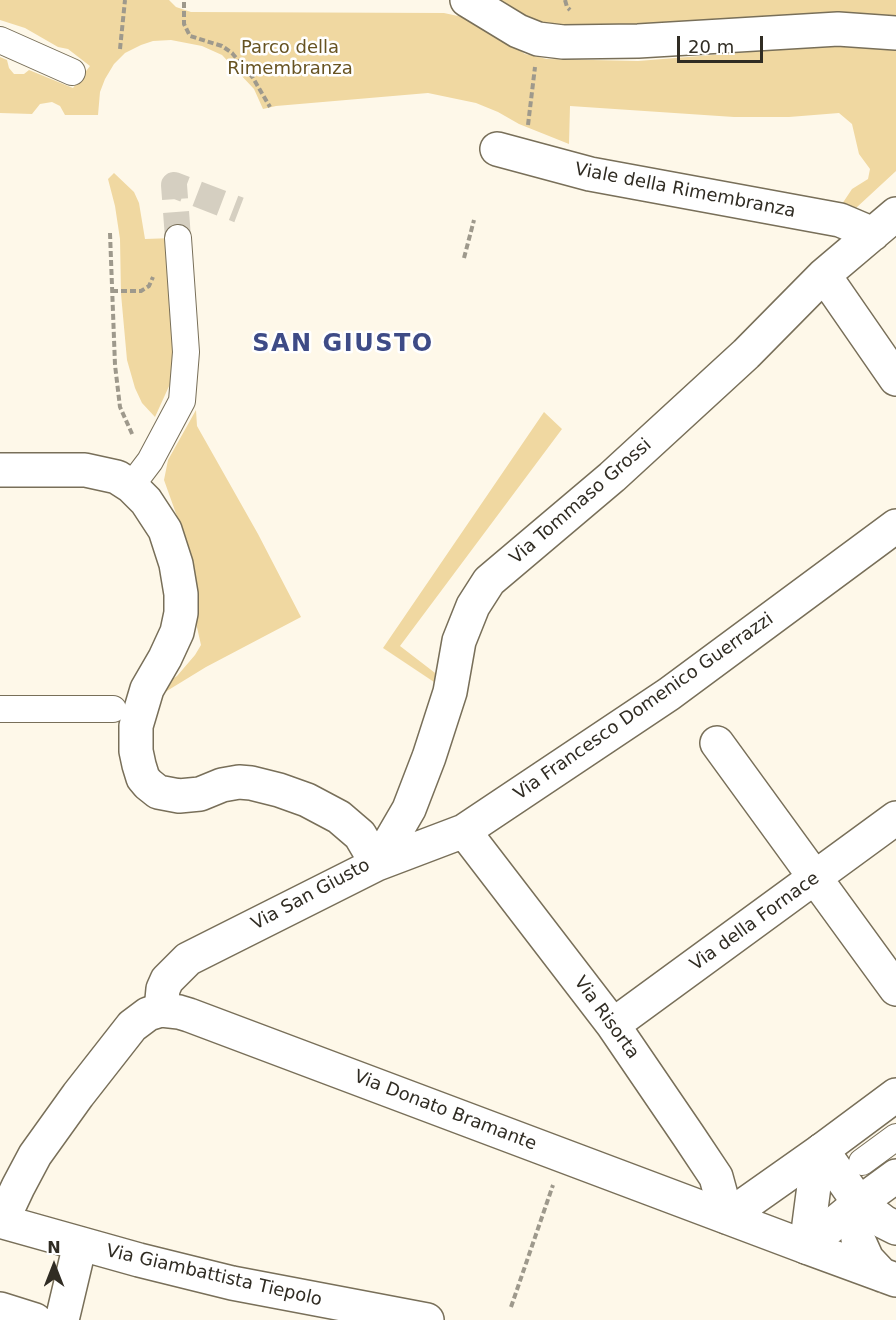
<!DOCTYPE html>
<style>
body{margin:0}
#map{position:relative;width:896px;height:1320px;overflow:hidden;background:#fef8e9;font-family:"DejaVu Sans",sans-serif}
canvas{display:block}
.north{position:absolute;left:24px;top:1236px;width:60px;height:60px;-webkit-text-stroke:4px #fff;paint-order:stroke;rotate:0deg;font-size:16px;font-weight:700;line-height:24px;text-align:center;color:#302c23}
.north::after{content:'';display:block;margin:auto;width:21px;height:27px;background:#302c23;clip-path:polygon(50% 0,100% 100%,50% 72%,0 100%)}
.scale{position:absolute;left:677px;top:36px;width:86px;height:27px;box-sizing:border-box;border:3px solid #302c23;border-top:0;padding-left:8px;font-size:18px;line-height:21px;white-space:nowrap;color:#302c23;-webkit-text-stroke:4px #fff;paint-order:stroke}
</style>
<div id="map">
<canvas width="896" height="1320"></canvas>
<div class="north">N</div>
<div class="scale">20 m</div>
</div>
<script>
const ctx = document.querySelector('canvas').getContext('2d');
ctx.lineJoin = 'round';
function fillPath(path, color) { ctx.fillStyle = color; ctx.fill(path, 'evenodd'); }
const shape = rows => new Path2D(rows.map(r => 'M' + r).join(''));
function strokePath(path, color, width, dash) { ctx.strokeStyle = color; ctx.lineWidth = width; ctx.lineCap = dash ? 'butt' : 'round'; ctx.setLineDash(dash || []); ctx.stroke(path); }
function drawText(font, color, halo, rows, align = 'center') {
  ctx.font = font + ' "DejaVu Sans",sans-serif'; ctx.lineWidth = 5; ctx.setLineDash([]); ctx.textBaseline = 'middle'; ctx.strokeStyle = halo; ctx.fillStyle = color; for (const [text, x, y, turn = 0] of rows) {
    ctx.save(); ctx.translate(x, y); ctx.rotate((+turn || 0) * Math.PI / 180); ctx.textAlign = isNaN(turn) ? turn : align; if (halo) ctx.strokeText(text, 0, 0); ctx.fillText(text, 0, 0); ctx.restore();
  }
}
fillPath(shape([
 [0,0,169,0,176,7,191,12,444,13,467,18,487,28,525,54,547,59,638,61,837,45,883,46,896,50,896,171,856,208,842,204,852,189,868,179,870,169,859,154,852,124,839,113,789,117,734,117,570,106,569,144,519,124,498,112,476,103,428,93,276,106,263,109,254,89,222,55,202,46,171,40,153,41,141,45,125,53,114,64,105,79,100,92,98,115,65,115,60,106,52,102,40,104,32,114,0,113,0,57,7,60,9,68,14,74,24,74,29,70,73,88,90,66,68,49,58,47,25,28,0,20],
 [496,0,896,0,896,16,829,16,574,27,525,19],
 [114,173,134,192,139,203,145,239,173,238,175,373,155,417,142,403,135,388,127,360,121,294,120,239,115,206,108,179],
 [196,410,197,426,258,534,301,617,206,667,157,697,163,685,177,676,195,655,201,645,196,623,196,597,184,536,164,480,168,460],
 [544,412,562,429,400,646,439,676,437,684,383,648]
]), '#f0d8a1');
strokePath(shape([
 [178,238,174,185,239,210]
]), '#d5cfc1', 26, [26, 13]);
const pedestrian = shape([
 [0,40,72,72],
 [131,486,150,461,182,401,186,352,178,238],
 [0,709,113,709],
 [862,1162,896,1137]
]);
const minor = shape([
 [467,0,518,31,538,39,563,42,638,41,838,29,896,33],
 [497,149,590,174,840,220,873,234],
 [824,275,896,379],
 [0,470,85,470,117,477,131,486,146,501,165,530,176,564,181,594,181,613,177,632,165,658,147,689,136,726,136,751,139,765,143,778,148,784,158,792,179,796,200,794,222,785,239,782,251,783,279,790,307,800,339,817,360,835,377,864],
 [717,743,896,989],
 [464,831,613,1025,688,1135,716,1177,727,1217],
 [377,864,409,809,429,757,450,692,459,641,473,606,489,581,612,477,746,354,824,275,896,214],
 [161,1010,163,989,167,980,188,959,377,864,464,831,669,694,896,526],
 [613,1025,896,818],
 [822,1150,859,1203,884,1222,896,1228],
 [0,1309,35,1320],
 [62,1320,80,1244]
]);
const tertiary = shape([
 [727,1217,822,1150],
 [0,1221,139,1260,232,1283,427,1320],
 [2,1221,18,1187,35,1155,78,1095,132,1026,148,1014,161,1010,179,1012,189,1015,806,1247,859,1203]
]);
const secondary = shape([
 [896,1095,822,1150,814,1186,806,1247,896,1280],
 [882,1275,867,1259,858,1239,856,1222,859,1203,896,1176]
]);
strokePath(pedestrian, '#786f59', 28);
strokePath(minor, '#786f59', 36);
strokePath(tertiary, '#786f59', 36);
strokePath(secondary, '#786f59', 36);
strokePath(shape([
 [565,0,567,7,570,10],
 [184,2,184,24,190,36,222,46,232,53,253,78,270,107],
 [120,49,125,0],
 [528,125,535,67],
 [110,233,115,365,120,407,133,436],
 [464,258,474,220],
 [112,291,141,291,149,286,153,277],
 [511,1307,553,1185]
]), '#9e998c', 4, [6, 3]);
strokePath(pedestrian, '#fff', 26);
strokePath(minor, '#fff', 33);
strokePath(tertiary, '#fff', 33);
strokePath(secondary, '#fff', 33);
drawText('18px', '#675322', '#fff', [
 ["Parco della",290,48],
 ["Rimembranza",290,69]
]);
drawText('18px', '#302c23', '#fff', [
 ["Viale della Rimembranza",685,191,11],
 ["Via Tommaso Grossi",581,502,-41],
 ["Via Francesco Domenico Guerrazzi",644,707,-35],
 ["Via San Giusto",311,895,-28],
 ["Via della Fornace",755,922,-36],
 ["Via Risorta",606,1018,54],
 ["Via Donato Bramante",445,1111,21],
 ["Via Giambattista Tiepolo",214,1276,13]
]);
ctx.letterSpacing = '1.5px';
drawText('bold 24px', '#3e4b86', '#fff', [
 ["SAN GIUSTO",343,345]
]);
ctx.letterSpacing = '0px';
</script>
